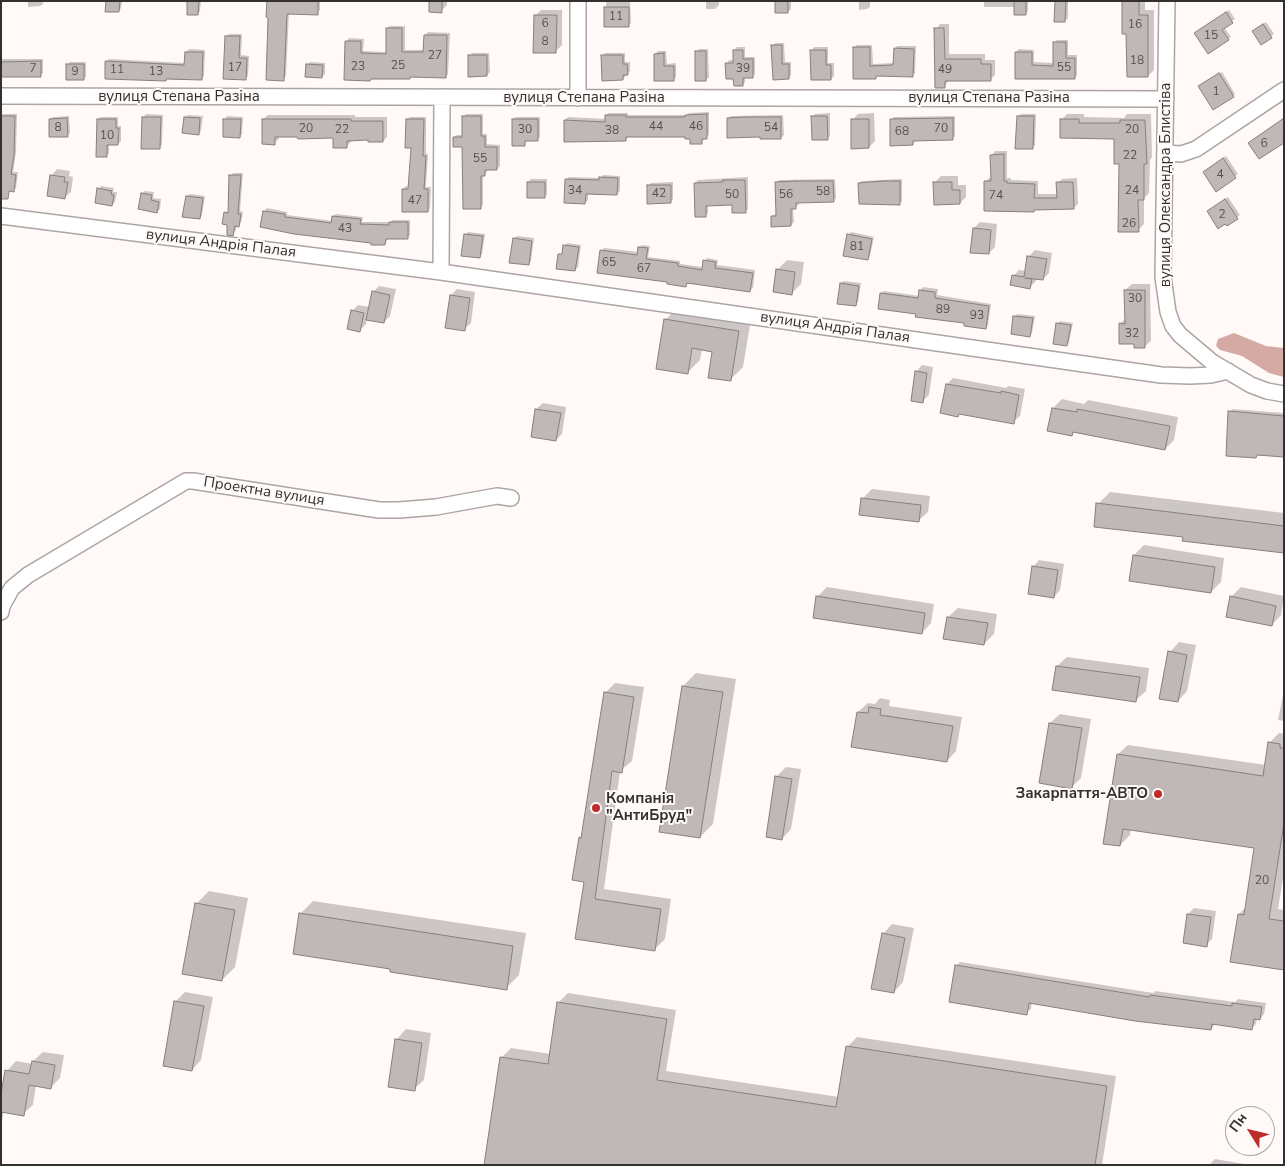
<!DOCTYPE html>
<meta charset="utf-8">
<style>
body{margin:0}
#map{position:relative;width:1285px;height:1166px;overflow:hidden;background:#fff9f8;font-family:"Nunito Sans",sans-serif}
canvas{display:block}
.frame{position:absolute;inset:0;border:2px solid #333030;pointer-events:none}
.north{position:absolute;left:1225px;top:1106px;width:50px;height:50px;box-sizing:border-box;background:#fff9f8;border:1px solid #ada9a8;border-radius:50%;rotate:306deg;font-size:14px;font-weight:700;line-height:20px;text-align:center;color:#333030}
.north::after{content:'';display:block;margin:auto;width:18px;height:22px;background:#bc2d2b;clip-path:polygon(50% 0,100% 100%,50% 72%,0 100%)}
</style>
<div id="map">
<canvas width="1285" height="1166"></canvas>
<div class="frame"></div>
<div class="north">Пн</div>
</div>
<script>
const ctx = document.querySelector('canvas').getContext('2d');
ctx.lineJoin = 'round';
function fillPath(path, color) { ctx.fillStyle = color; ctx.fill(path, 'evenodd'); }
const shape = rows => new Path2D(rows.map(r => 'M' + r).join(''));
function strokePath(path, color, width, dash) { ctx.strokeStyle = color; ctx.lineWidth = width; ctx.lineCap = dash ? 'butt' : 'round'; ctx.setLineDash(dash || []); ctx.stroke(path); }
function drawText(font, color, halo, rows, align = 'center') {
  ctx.font = font + ' "Nunito Sans",sans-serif'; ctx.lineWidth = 4; ctx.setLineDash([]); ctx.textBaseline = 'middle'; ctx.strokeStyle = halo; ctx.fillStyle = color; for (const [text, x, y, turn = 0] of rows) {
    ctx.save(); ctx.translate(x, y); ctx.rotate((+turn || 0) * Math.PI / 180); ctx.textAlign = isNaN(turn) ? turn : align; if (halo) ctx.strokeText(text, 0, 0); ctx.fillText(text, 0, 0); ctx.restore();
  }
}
fillPath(shape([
 [1234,333,1266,346,1284,348,1284,377,1269,373,1242,356,1220,350,1216,346,1218,339]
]), '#d6aaa4');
fillPath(shape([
 [28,1,43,1,43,4,40,6,28,7],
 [107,1,122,1,121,8,119,11],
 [188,1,201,1,200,11,198,14],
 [268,1,320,1,320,10,317,13,289,12,286,76,283,79],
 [430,1,447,1,447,5,441,11],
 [606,1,630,1,631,23,628,26,606,26],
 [706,1,719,1,719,5,715,9,706,9],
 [776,1,791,1,791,9,788,12],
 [859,1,870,1,870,7,867,9,859,10],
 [984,1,1028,1,1028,11,1025,13,1016,7,984,7],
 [1056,1,1068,1,1068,18,1065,21],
 [1121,1,1145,1,1145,10,1154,10,1154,70,1148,76,1128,32,1123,2],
 [541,10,562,10,562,45,556,51,535,16],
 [1229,10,1235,19,1224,27,1231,37,1228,39,1195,33],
 [1266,22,1274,34,1262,43,1256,28],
 [940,24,949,24,949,54,985,54,985,60,995,60,995,75,990,80,949,80,944,87,936,29],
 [390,26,405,26,405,50,425,50,425,35,428,32,450,33,448,74,446,77,412,76,409,78,371,78,347,41,349,38,364,39,363,51,387,52,387,28],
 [229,34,242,34,241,55,249,56,248,76,246,78,226,36],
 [1057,40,1068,40,1068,55,1077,55,1077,75,1075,78,1016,78,1016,52,1019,49,1034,50,1034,62,1054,63,1054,43],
 [775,43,784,43,785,62,791,62,791,75,789,78,773,46],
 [857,45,872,45,873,64,894,63,895,49,897,46,916,46,915,73,912,76,878,75,875,78,854,48],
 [737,47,745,47,745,57,755,57,755,74,752,77,745,77,745,82,743,85,735,77,727,63,729,60,734,60,734,50],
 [814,47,828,47,828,63,834,63,834,76,831,79,812,50],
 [189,49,205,50,204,76,202,79,167,78,165,80,106,61,109,59,186,63,186,52],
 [699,49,708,49,709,77,706,80,696,52],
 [658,51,666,51,667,64,676,63,676,77,674,79,655,54],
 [472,53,489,53,490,72,487,75,469,56],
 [605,53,625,53,625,62,630,62,630,71,623,79,602,56],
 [1,59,43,59,43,73,40,76,1,76],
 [70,62,86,62,86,76,84,79,67,65],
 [310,62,325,63,325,74,322,77,307,65],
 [1222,72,1235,94,1233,96,1202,84],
 [709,112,709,135,704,138,702,143,686,135,629,136,626,140,565,120,568,117,606,119,606,115,609,113,628,113,628,115,687,115,689,113],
 [830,113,830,136,827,139,812,117,815,114],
 [874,113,875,141,869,147,852,120,858,114],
 [3,114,17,114,16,152,13,172,18,172,16,188,13,190,1,140,1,116],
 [146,114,163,115,162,145,159,148,143,117],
 [466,114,483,114,483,134,487,134,487,144,500,145,500,166,497,169,487,169,487,172,483,174,483,205,480,208,463,146,454,137,457,135,463,135,463,117],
 [1021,114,1036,114,1035,145,1032,148,1018,116],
 [1067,114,1084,114,1084,117,1124,118,1127,114,1151,114,1152,157,1150,160,1149,193,1144,198,1144,224,1138,230,1115,138,1061,120],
 [188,115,203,116,201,131,199,133,185,117],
 [268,115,355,115,355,117,387,117,387,137,383,141,369,139,351,139,351,142,346,147,334,137,279,136,279,139,274,143,263,119],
 [783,115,784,135,781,138,761,136,728,118,731,116],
 [69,116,70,133,67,135,50,119,53,117],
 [227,116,243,117,242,134,240,137,225,119],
 [955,116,955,136,952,139,916,139,913,144,891,120,894,117],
 [101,117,118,117,118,126,121,126,121,141,118,144,109,144,109,153,106,156,98,119],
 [410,117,426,117,426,154,428,154,426,187,431,187,430,208,428,211,403,189,406,186,409,187,413,147,407,119],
 [516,117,540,117,540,137,537,140,527,140,524,145,513,119],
 [995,151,1007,151,1007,178,1011,178,1011,180,1038,181,1038,194,1058,194,1058,183,1062,179,1077,178,1078,204,1074,208,1034,209,985,182,989,178,992,178,992,155],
 [1226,156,1238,174,1217,190,1207,169],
 [57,169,70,171,69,176,73,177,71,192,64,198,51,176],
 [233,173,243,173,240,211,243,212,241,223,237,225,235,232,233,235,225,213,229,210,231,176],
 [603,175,620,176,620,191,617,194,588,192,588,200,585,203,567,179,569,177,600,178],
 [941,176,958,176,958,185,966,185,966,197,960,203,935,182],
 [748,177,748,209,746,211,733,204,708,204,708,213,706,215,695,183,698,180],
 [531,179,547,179,547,194,545,197,528,182],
 [835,179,836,198,833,201,798,202,799,205,793,207,794,222,791,225,772,216,777,213,777,182,779,180],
 [902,179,902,201,899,204,859,183,862,181],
 [673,182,673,199,670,202,648,186,651,183],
 [101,186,114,188,113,192,117,192,115,202,112,205,99,189],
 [145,191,154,192,153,198,161,199,160,209,157,212,142,193],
 [190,194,205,196,202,215,199,218,187,196],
 [1228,197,1240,215,1227,224,1211,209],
 [267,208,287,212,287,215,333,221,333,216,336,214,363,217,362,222,390,222,393,220,410,220,410,235,407,238,388,238,385,244,373,243,264,211],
 [980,222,997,224,995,247,989,253,974,228],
 [468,232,485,234,482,254,480,257,466,234],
 [851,232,874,237,870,256,867,259,848,235],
 [517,236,534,238,531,261,529,264,514,238],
 [567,243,581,245,578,267,575,270,559,255,564,252,564,246],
 [642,245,650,246,648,257,680,261,680,264,703,267,704,261,707,258,718,260,717,265,755,270,753,288,750,290,689,282,686,285,669,280,601,251,604,248,638,252,639,247],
 [1035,250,1052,253,1049,273,1043,279,1036,278,1036,281,1030,287,1013,276,1019,270,1026,271,1028,257],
 [787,260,804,262,801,284,792,293,777,270],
 [843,281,861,283,858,302,856,305,841,284],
 [1132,284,1150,284,1151,341,1144,347,1135,343,1120,324,1126,318,1125,290],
 [379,286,396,289,390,316,384,322,367,319,366,324,360,330,352,311,358,305,370,307,373,292],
 [923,287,938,289,937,295,991,304,988,325,986,328,917,313,881,293,884,291,920,296,920,290],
 [457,289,475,292,471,323,464,329,451,295],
 [678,307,751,319,743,367,730,380,714,351,702,349,700,360,687,373,665,320],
 [1017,314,1035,316,1032,333,1030,336,1015,316],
 [1060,321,1073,323,1069,342,1067,345,1058,323],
 [922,365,933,367,929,395,923,401,916,372],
 [953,378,1006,388,1008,386,1025,389,1020,416,1013,422,960,413,958,416,947,384],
 [1062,399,1084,404,1088,400,1178,417,1174,440,1165,449,1075,431,1072,435,1053,408],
 [543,403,566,407,562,434,556,440,536,409],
 [1232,409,1284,413,1284,456,1258,454,1256,456,1230,412],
 [872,489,930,496,928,512,918,521,862,499],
 [1110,492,1284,513,1284,552,1184,536,1098,504],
 [1144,545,1224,558,1221,582,1211,592,1130,580,1134,555],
 [1039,560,1064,564,1060,590,1054,597,1033,567],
 [827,587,934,604,931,623,922,633,817,597],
 [1241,587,1284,596,1281,615,1272,625,1231,597],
 [958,608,997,614,994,634,984,644,948,617],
 [1179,642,1196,645,1187,691,1178,701,1170,652],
 [1067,657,1149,668,1146,691,1136,700,1057,666],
 [696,673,736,679,713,824,700,837,683,686],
 [615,683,644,687,632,761,620,771,604,889,671,899,665,939,654,950,576,938,585,881,580,838,582,836,605,693],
 [1284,690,1284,721,1278,720],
 [880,698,890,700,889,706,962,717,956,751,947,761,858,712,868,703,875,704],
 [1060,714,1091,719,1081,778,1072,787,1050,723],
 [1279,733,1284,734,1284,872,1278,909,1284,910,1284,969,1239,914,1246,907,1255,847,1131,828,1130,835,1120,845,1118,754,1128,745,1266,765,1269,743],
 [786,767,801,769,791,829,782,839,776,777],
 [209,891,248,898,235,967,222,980,196,904],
 [313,901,526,933,519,975,506,988,392,968,300,914],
 [1194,908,1216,911,1212,939,1206,945,1184,942,1188,914],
 [892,924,914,928,903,982,894,992,883,934],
 [960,962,1153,993,1155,991,1235,1002,1238,999,1266,1003,1264,1014,1260,1019,1257,1018,1256,1024,1252,1028,1216,1023,1211,1029,1032,1002,1031,1009,1026,1013,956,966],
 [185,992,213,997,201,1060,192,1070,176,1001],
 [568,993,676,1010,666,1071,839,1097,847,1047,857,1037,1116,1076,1102,1165,485,1165,502,1057,511,1048,551,1054,558,1003],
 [406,1029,431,1033,424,1080,414,1089,389,1086,397,1039],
 [43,1052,64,1055,60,1078,51,1087,36,1085,33,1105,23,1114,4,1111,1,1124,1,1087,4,1087,7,1071,16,1061,33,1064,33,1061],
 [1215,1159,1250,1165,1209,1165]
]), '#0003');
const building = shape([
 [106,1,120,1,119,12,105,12,106,1],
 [187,1,199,1,198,15,187,15,187,1],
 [267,1,318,1,318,15,287,14,284,81,266,80,268,18,266,17,267,1],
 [429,1,442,1,442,13,429,12,429,1],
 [775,1,788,1,788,13,775,13,775,1],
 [1014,1,1026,1,1026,15,1014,15,1014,1],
 [1055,1,1066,1,1065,22,1054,22,1055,1],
 [1122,1,1139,1,1139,15,1148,15,1148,77,1127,77,1126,34,1122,34,1122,1],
 [604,7,629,7,629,27,604,27,604,7],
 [1226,12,1233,23,1222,30,1229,40,1208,54,1194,33,1226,12],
 [534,15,557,15,556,53,533,53,534,15],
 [1263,24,1272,38,1261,45,1252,31,1263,24],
 [386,28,402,28,402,52,423,52,424,35,447,35,446,78,410,77,410,79,371,79,370,81,344,80,345,41,361,41,361,53,386,54,386,28],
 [934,28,944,28,945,59,981,59,981,64,991,64,991,81,945,81,945,88,935,88,934,28],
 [225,36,240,36,239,58,247,58,246,80,223,79,225,36],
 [1053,42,1066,42,1066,58,1075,58,1075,79,1015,79,1015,52,1032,52,1032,65,1053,66,1053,42],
 [771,45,782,45,782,64,789,64,789,79,773,80,771,45],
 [853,47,870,47,870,66,893,65,894,48,914,49,913,77,876,76,876,79,853,79,853,47],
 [733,50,743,50,743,59,753,59,753,78,743,78,743,86,734,86,733,79,726,79,725,63,733,63,733,50],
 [810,50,826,50,826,65,831,65,831,80,811,80,810,50],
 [695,51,706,51,706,81,695,81,695,51],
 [185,52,203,52,202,80,166,79,166,81,105,79,105,61,184,65,185,52],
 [664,53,664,66,674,66,674,81,654,81,654,54,664,53],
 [468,55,487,55,487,76,468,77,468,55],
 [601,55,623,55,623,64,627,64,628,75,623,75,623,80,602,81,601,55],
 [41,61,41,77,1,77,1,62,41,61],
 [66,64,84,64,84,80,66,80,66,64],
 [306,64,323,65,322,78,305,77,306,64],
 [1219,73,1234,97,1213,110,1198,86,1219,73],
 [707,114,707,139,702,139,702,144,690,144,690,139,685,139,685,137,626,137,626,141,564,142,564,120,605,122,605,115,626,115,626,117,685,117,685,115,707,114],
 [1,116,15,116,14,156,11,174,16,175,14,192,9,191,8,199,1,199,1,116],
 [462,116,481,116,481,136,485,136,485,147,497,147,497,170,485,170,485,176,481,176,481,209,463,209,462,147,453,147,453,137,462,137,462,116],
 [811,116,827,116,828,140,812,140,811,116],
 [1017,116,1034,116,1033,149,1015,149,1017,116],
 [142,117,161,117,160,149,141,149,142,117],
 [184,117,200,118,199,135,182,133,184,117],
 [746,117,781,117,781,139,760,139,760,137,727,138,727,118,746,117],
 [67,118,68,137,49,137,49,119,67,118],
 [953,118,953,140,913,141,913,145,890,146,890,119,953,118],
 [1284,118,1284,143,1259,159,1248,143,1284,118],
 [97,119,116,119,116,128,119,128,118,145,107,145,107,157,96,157,97,119],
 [223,119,241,119,240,138,223,137,223,119],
 [262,119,351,119,351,121,383,121,383,142,368,142,368,140,347,141,347,148,333,148,333,138,298,139,297,137,275,137,275,145,262,144,262,119],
 [406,119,424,119,423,156,426,156,424,189,428,189,428,212,402,212,402,189,408,189,411,148,405,148,406,119],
 [512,119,538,119,538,141,525,141,525,146,512,146,512,119],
 [851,119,869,119,869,148,851,149,851,119],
 [1060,119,1079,119,1079,123,1120,123,1120,120,1145,120,1147,164,1144,164,1144,200,1138,200,1139,232,1118,232,1119,164,1114,164,1114,139,1060,138,1060,119],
 [1004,154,1004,181,1007,181,1007,183,1035,184,1034,198,1057,198,1056,182,1073,182,1074,209,1034,210,1034,212,984,211,984,181,991,181,990,155,1004,154],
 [1223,158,1236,178,1216,192,1203,172,1223,158],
 [50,175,65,177,64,182,68,182,65,199,47,196,50,175],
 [229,175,241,175,238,214,241,214,239,227,235,226,233,236,227,235,227,225,222,224,224,212,228,213,229,175],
 [599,177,618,178,617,195,586,194,585,204,564,203,565,179,599,180,599,177],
 [723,180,745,180,746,213,732,213,732,205,706,206,706,217,695,217,694,183,723,182,723,180],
 [796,181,833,181,834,202,796,203,796,209,791,209,791,226,771,227,771,216,776,216,775,182,796,181],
 [883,181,900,181,900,205,859,204,858,183,883,181],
 [527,182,545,182,545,198,527,198,527,182],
 [933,182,952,182,952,190,960,190,960,204,934,205,933,182],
 [647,185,671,185,671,203,647,204,647,185],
 [97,188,112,191,111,194,114,195,112,206,95,203,97,188],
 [141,193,152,195,151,200,159,202,157,213,138,209,141,193],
 [186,196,203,198,200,219,182,217,186,196],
 [1225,199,1238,219,1227,226,1225,224,1218,229,1207,211,1225,199],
 [263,211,285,214,285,217,331,223,332,216,361,219,360,224,389,225,389,222,408,222,408,239,386,239,385,245,371,245,371,243,294,234,260,227,263,211],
 [973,228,991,230,989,254,970,253,973,228],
 [464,234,483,236,480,258,461,256,464,234],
 [847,234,872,239,868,260,843,256,847,234],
 [513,238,532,241,529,265,509,263,513,238],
 [563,245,579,247,575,271,556,269,558,254,562,254,563,245],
 [638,247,648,248,646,259,678,263,678,266,702,270,703,260,716,262,715,268,753,273,750,292,687,283,686,287,667,284,667,282,597,273,600,250,637,255,638,247],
 [1027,256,1047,259,1043,280,1025,278,1032,279,1030,289,1010,285,1012,275,1024,277,1027,256],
 [776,269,795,272,792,295,773,292,776,269],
 [840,283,859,286,856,306,837,304,840,283],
 [919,290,935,292,935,298,989,306,986,329,964,326,964,323,915,317,916,314,878,309,880,293,918,298,919,290],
 [1124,290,1145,290,1145,348,1134,348,1134,344,1119,344,1119,323,1125,324,1124,290],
 [372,291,390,295,384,323,366,320,372,291],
 [450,295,470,298,465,331,445,328,450,295],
 [351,310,364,313,360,332,347,329,351,310],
 [1013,316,1033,318,1030,337,1011,334,1013,316],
 [664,319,739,331,731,381,708,378,712,352,692,348,688,374,656,369,664,319],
 [1056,323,1071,325,1067,346,1053,344,1056,323],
 [915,371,927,373,923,403,911,401,915,371],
 [946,384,1001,393,1001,391,1019,395,1014,424,959,414,958,417,940,413,946,384],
 [1052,408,1077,412,1077,409,1170,426,1165,450,1073,432,1072,436,1047,431,1052,408],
 [535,409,561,413,556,441,531,437,535,409],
 [1228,411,1284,416,1284,457,1257,455,1256,458,1226,456,1228,411],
 [861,498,921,505,919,522,859,515,861,498],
 [1096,503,1284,526,1284,553,1182,541,1183,537,1094,527,1096,503],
 [1133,555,1215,567,1211,593,1129,581,1133,555],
 [1032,566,1058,570,1054,598,1028,594,1032,566],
 [816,596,925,613,922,634,813,618,816,596],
 [1230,596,1276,606,1272,626,1226,617,1230,596],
 [947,617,988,623,984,645,943,639,947,617],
 [1168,651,1187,655,1178,702,1159,699,1168,651],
 [1056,666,1140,677,1136,702,1052,690,1056,666],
 [682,686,723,692,700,838,659,832,682,686],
 [604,692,634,697,622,773,612,771,595,899,661,909,655,951,575,939,584,882,572,880,579,837,581,838,604,692],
 [869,707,881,709,880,715,953,726,947,762,851,747,857,712,868,713,869,707],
 [1049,723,1082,728,1072,789,1039,783,1049,723],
 [1268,742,1280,744,1280,748,1284,748,1284,823,1269,919,1284,921,1284,970,1230,962,1238,914,1244,915,1254,848,1123,829,1120,846,1103,844,1117,754,1263,776,1268,742],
 [775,776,792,779,782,840,766,837,775,776],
 [195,903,235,910,222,981,182,974,195,903],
 [299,913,513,946,507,990,390,972,390,969,293,954,299,913],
 [1187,914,1211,917,1207,947,1183,943,1187,914],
 [882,933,905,938,894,993,871,989,882,933],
 [955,965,1149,997,1150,995,1232,1006,1232,1003,1262,1007,1260,1020,1254,1019,1252,1030,1212,1024,1211,1030,1135,1021,1029,1003,1027,1015,949,1002,955,965],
 [174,1001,204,1006,192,1071,163,1066,174,1001],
 [557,1002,667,1019,657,1080,836,1107,846,1046,1107,1086,1095,1165,484,1165,500,1057,548,1064,557,1002],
 [395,1039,422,1043,415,1091,388,1087,395,1039],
 [32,1061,55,1065,51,1089,29,1085,24,1116,1,1112,1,1094,5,1070,29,1074,32,1061]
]);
fillPath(building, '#bfb8b7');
strokePath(building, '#867f7f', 1);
const minor = shape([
 [1167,1,1163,277,1168,312,1173,326,1180,335,1212,362,1251,385,1267,391,1284,394],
 [1,96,1166,99],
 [578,98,578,1],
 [1166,153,1181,154,1196,149,1284,90],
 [1,216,441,272,1161,375,1190,376,1211,375,1228,371],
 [441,272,442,97],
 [1,612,2,606,12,588,28,575,186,481,193,481,379,510,399,510,436,507,497,496,511,498]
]);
strokePath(minor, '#aca5a4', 18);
strokePath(minor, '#fff', 15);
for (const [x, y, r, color] of [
 [1158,794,5,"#bc2d2b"],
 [596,808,5,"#bc2d2b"]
]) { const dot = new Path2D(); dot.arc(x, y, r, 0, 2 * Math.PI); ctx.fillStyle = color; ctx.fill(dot); strokePath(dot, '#fff9f8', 2); }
drawText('12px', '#565252', null, [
 ["11",616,17],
 ["6",545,24],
 ["16",1135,25],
 ["15",1211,36],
 ["8",545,42],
 ["27",435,56],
 ["18",1137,61],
 ["25",398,66],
 ["23",358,67],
 ["17",235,68],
 ["55",1064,68],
 ["7",33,69],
 ["39",743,69],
 ["11",117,70],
 ["49",945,70],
 ["9",75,72],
 ["13",156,72],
 ["1",1216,92],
 ["44",656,127],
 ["46",696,127],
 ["8",58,128],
 ["54",771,128],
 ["20",306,129],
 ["70",941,129],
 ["22",342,130],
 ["30",525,130],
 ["20",1132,130],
 ["38",612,131],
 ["68",902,132],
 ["10",107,136],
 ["6",1264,144],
 ["22",1130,156],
 ["55",480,159],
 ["4",1220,175],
 ["34",575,191],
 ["24",1132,191],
 ["58",823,192],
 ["42",659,194],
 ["50",732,195],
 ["56",786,195],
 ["74",996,196],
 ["47",415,201],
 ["2",1222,215],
 ["26",1129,224],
 ["43",345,229],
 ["81",857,247],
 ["65",609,263],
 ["67",644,269],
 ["30",1135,299],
 ["89",943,310],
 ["93",977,316],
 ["32",1132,334],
 ["20",1262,881]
]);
drawText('15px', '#333030', '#fff9f8', [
 ["вулиця Степана Разіна",179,97],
 ["вулиця Степана Разіна",584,98],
 ["вулиця Степана Разіна",989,98],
 ["вулиця Олександра Блистіва",1166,185,-90],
 ["вулиця Андрія Палая",221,244,7],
 ["вулиця Андрія Палая",835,328,8],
 ["Проектна вулиця",264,492,9]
]);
drawText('bold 15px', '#333030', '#fff9f8', [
 ["Закарпаття-АВТО",1148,794],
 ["Компанія",606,799,"left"],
 ["\"АнтиБруд\"",606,816,"left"]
], 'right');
</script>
